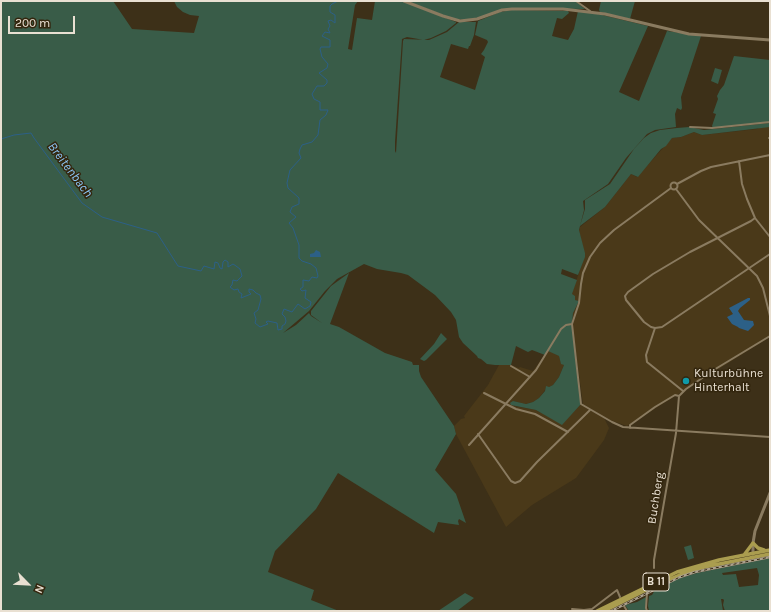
<!DOCTYPE html>
<meta charset="utf-8">
<style>
body{margin:0}
#map{position:relative;width:771px;height:612px;overflow:hidden;background:#3d3018;font-family:Karla,sans-serif}
canvas{display:block}
.frame{position:absolute;inset:0;border:2px solid #e9e0d2;pointer-events:none}
.north{position:absolute;left:8px;top:564px;width:40px;height:40px;-webkit-text-stroke:3px #33260e;paint-order:stroke;rotate:114deg;font-size:11px;font-weight:700;line-height:16px;text-align:center;color:#e9e0d2}
.north::after{content:'';display:block;margin:auto;width:14px;height:18px;background:#e9e0d2;clip-path:polygon(50% 0,100% 100%,50% 72%,0 100%)}
.scale{position:absolute;left:8px;top:16px;width:67px;height:18px;box-sizing:border-box;border:2px solid #e9e0d2;border-top:0;padding-left:5px;font-size:12px;line-height:14px;white-space:nowrap;color:#e9e0d2;-webkit-text-stroke:3px #33260e;paint-order:stroke}
</style>
<div id="map">
<canvas width="771" height="612"></canvas>
<div class="frame"></div>
<div class="north">N</div>
<div class="scale">200 m</div>
</div>
<script>
const ctx = document.querySelector('canvas').getContext('2d');
ctx.lineJoin = 'round';
function fillPath(path, color) { ctx.fillStyle = color; ctx.fill(path, 'evenodd'); }
const shape = rows => new Path2D(rows.map(r => 'M' + r).join(''));
function strokePath(path, color, width, dash) { ctx.strokeStyle = color; ctx.lineWidth = width; ctx.lineCap = dash ? 'butt' : 'round'; ctx.setLineDash(dash || []); ctx.stroke(path); }
function drawText(font, color, halo, rows, align = 'center') {
  ctx.font = font + ' Karla,sans-serif'; ctx.lineWidth = 3; ctx.setLineDash([]); ctx.textBaseline = 'middle'; ctx.strokeStyle = halo; ctx.fillStyle = color; for (const [text, x, y, turn = 0] of rows) {
    ctx.save(); ctx.translate(x, y); ctx.rotate((+turn || 0) * Math.PI / 180); ctx.textAlign = isNaN(turn) ? turn : align; if (halo) ctx.strokeText(text, 0, 0); ctx.fillText(text, 0, 0); ctx.restore();
  }
}
fillPath(shape([
 [761,127,770,127,770,337,627,426,604,418,609,428,604,440,576,478,532,505,506,527,456,434,454,426,461,419,465,418,464,416,488,385,499,365,511,365,519,368,520,367,533,371,548,350,559,356,561,363,564,365,559,377,553,385,549,387,546,387,545,390,539,398,533,402,525,404,513,401,514,406,536,410,562,424,581,404,583,404,572,324,573,313,579,301,575,300,575,296,572,295,572,293,585,255,579,231,580,227,605,207,631,174,637,177,672,138,681,137,694,132,702,135,757,129]
]), '#4a3919');
fillPath(shape([
 [1,1,113,1,132,29,194,33,199,16,190,15,183,12,177,7,174,1,358,1,355,5,348,49,352,50,357,18,372,20,375,1,402,1,456,22,456,23,446,31,431,38,424,40,407,37,402,39,395,142,395,151,396,153,403,41,404,39,429,40,447,32,459,22,476,22,474,35,470,46,469,46,468,49,451,44,440,77,475,90,485,57,481,54,484,50,488,42,487,40,475,35,478,21,500,12,512,10,568,11,569,13,562,19,557,18,552,36,568,40,574,29,578,11,598,14,648,26,619,92,639,101,667,31,701,36,681,97,682,108,681,110,677,108,675,114,676,127,655,130,647,134,626,158,608,184,583,201,584,210,579,230,585,253,585,257,578,275,562,269,561,274,577,280,572,294,575,296,575,300,579,301,573,313,572,324,581,404,562,425,536,410,511,405,510,403,513,401,526,404,533,402,539,398,545,391,546,386,549,387,553,385,559,377,564,365,561,364,559,356,548,351,545,355,532,350,528,352,516,346,511,365,495,365,487,364,481,359,478,358,477,356,463,343,459,337,456,320,451,312,435,295,408,275,401,273,377,269,364,264,337,279,325,291,309,311,283,333,296,325,309,313,311,316,322,323,311,315,311,311,331,286,349,273,330,324,339,327,385,353,412,362,413,365,419,365,419,371,421,377,454,426,456,434,435,470,456,494,466,523,459,519,458,521,459,525,438,522,434,533,338,473,316,509,275,551,268,572,314,590,311,600,339,611,1,611],
 [407,1,575,1,585,9,513,8,482,17,465,20,453,19],
 [601,1,635,1,630,19,600,12,599,10],
 [734,56,770,60,770,122,713,128,712,126,716,114,713,113,718,99,717,96,720,90,724,85],
 [715,68,722,70,718,84,711,81],
 [770,123,770,127,702,135,694,132,681,137,672,138,666,146,661,149,638,177,631,174,605,207,580,226,585,209,585,200,610,184,634,149,644,138,651,133,660,130,677,128,689,127,704,130],
 [441,333,447,339,426,360,424,361,420,359,434,344],
 [691,545,694,558,688,560,684,547],
 [770,558,770,611,725,611,723,605,724,600,723,599,721,599,723,611,649,611,648,606,649,596,652,595,655,590,677,579,697,573],
 [757,568,759,575,758,585,739,587,736,574,723,575,722,573],
 [465,593,474,598,457,611,438,611],
 [646,597,646,611,629,611,625,605,637,602]
]), '#395c48');
fillPath(shape([
 [316,250,320,252,321,257,310,257,310,254,314,253],
 [748,298,750,298,750,300,740,308,738,311,744,320,753,321,754,325,748,331,739,328,738,327,732,324,727,317,733,314,729,308]
]), '#2c6087');
strokePath(shape([
 [1,139,14,135,31,133,34,138,82,203,102,217,157,233,178,266,201,271,204,266,214,269,215,262,218,263,220,268,222,269,223,262,225,260,228,262,228,267,233,264,236,266,240,269,242,276,237,281,233,280,232,285,230,287,234,290,238,289,239,292,242,294,241,298,251,294,249,292,249,289,253,290,256,293,260,295,261,299,258,310,254,313,256,319,255,323,260,327,268,324,266,322,268,321,277,323,278,330,282,329,282,326,285,324,286,321,285,317,282,314,284,309,292,312,298,304,305,309,310,306,311,302,305,298,306,290,302,291,300,289,303,287,303,280,309,281,312,277,317,278,318,276,316,268,311,264,302,261,299,258,299,245,293,228,289,223,296,217,290,212,292,207,299,204,299,198,288,188,287,183,290,170,301,158,299,153,300,149,302,145,312,142,318,135,320,120,326,115,328,110,320,110,320,102,314,99,312,94,317,86,324,86,327,83,327,80,319,73,327,68,328,64,322,57,320,49,321,47,330,47,330,40,322,36,325,32,330,33,328,29,330,26,328,21,331,20,335,23,335,15,330,12,330,6,332,4,338,1]
]), '#2c6087', 1);
strokePath(shape([
 [576,1,590,11],
 [690,127,712,128,770,122],
 [769,138,770,138],
 [739,161,742,184,747,199,755,218],
 '670.5 186a3.5 3.5 0 1 1 7 0a3.5 3.5 0 1 1-7 0Z',
 [677,184,701,171,711,167,770,155],
 [671,188,614,230,600,243,590,257,583,273,581,284,579,303,572,324,581,404,612,422,623,427,770,437],
 [676,189,699,220,757,276,763,288,770,316],
 [770,237,755,218,751,221,690,252,653,274,628,292,625,296,626,300,644,322,651,327,655,328,662,327,770,254],
 [655,328,646,355,647,362,683,391],
 [511,366,530,377],
 [484,393,516,409,535,414,568,432],
 [630,428,630,425,655,407,675,395,679,396],
 [478,434,511,481,515,483,520,481,537,462,590,410],
 [469,445,536,370,561,329,566,325,572,324],
 [654,568,654,560,676,433,679,396,686,389,717,368,770,336],
 [647,593,646,608,647,611],
 [624,606,627,611],
 [572,609,584,610,592,609,617,590,620,597]
]), '#8a7b60', 2);
strokePath(shape([
 [404,1,443,16,460,21,477,19,502,10,512,9,563,9,605,14,689,34,770,40],
 [753,554,753,543,755,531,770,493]
]), '#8a7b60', 3);
strokePath(shape([
 [744,555,753,543,758,548,764,550],
 [597,611,677,572,719,560,770,550],
 [604,611,658,584,687,572,704,567,770,554]
]), '#aa9d4f', 3.5);
const rail = shape([
 [611,611,680,577,695,572,770,557]
]);
strokePath(rail, '#aba08e', 2.5);
strokePath(rail, '#33260e', 1, [3]);
for (const [x, y, r, color] of [
 [686,381,4,"#0f9aa8"]
]) { const dot = new Path2D(); dot.arc(x, y, r, 0, 2 * Math.PI); ctx.fillStyle = color; ctx.fill(dot); strokePath(dot, '#33260e', 1.5); }
for (const [x, y, w] of [
 [656,582,26]
]) { const box = new Path2D(); box.roundRect(x - w / 2, y - 9, w, 18, 3); ctx.fillStyle = '#33260e'; ctx.fill(box); strokePath(box, '#e9e0d2', 1); }
drawText('bold 11px', '#e9e0d2', null, [
 ["B 11",656,582]
]);
drawText('12px', '#e9e0d2', '#33260e', [
 ["Kulturbühne",694,374],
 ["Hinterhalt",694,388]
], 'left');
drawText('12px', '#e9e0d2', '#33260e', [
 ["Buchberg",656,498,-81]
]);
drawText('italic 13px', '#8bc6f6', '#33260e', [
 ["Breitenbach",70,170,53]
]);
</script>
